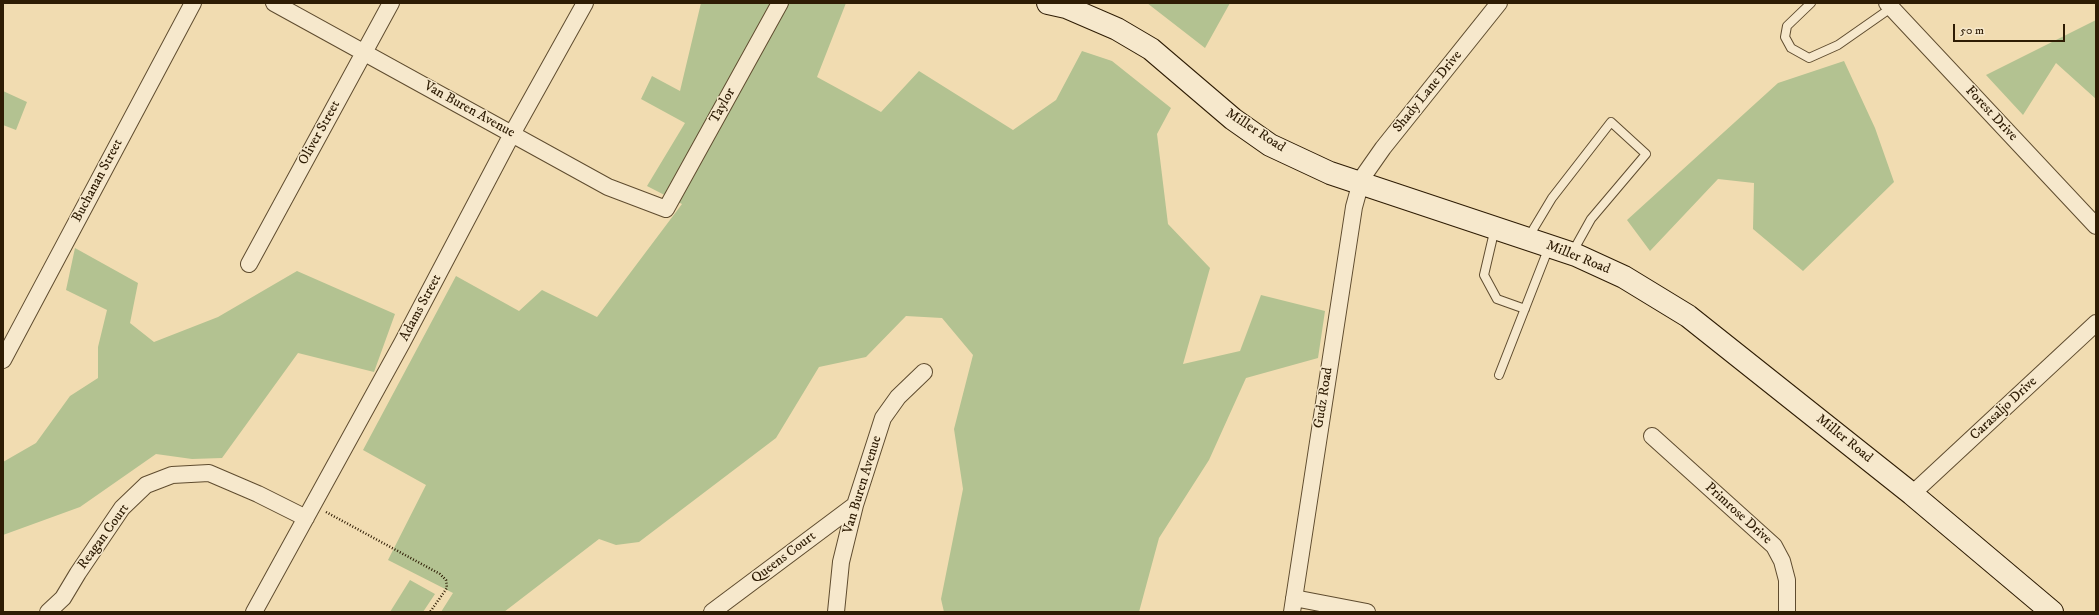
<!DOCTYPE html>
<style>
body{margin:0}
#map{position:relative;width:2099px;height:615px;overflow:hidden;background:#f1dcb1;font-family:"IM FELL DW Pica",serif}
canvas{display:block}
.frame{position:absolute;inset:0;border:4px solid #2e1c04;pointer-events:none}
.scale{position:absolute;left:1953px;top:24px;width:112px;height:18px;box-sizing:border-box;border:2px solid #2e1c04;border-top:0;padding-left:5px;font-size:12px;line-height:14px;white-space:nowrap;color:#2e1c04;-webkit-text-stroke:3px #f6e8cc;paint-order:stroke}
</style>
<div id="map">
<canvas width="2099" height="615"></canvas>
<div class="frame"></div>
<div class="scale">50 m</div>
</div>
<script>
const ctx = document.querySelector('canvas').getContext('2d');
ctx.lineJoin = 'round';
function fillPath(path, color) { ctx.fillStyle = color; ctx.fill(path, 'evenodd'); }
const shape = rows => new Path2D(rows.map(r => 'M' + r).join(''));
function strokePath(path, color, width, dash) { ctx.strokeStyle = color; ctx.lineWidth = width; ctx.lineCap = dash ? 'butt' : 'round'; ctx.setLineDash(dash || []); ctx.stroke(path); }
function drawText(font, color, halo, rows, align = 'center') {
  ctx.font = font + ' "IM FELL DW Pica",serif'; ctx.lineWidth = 3; ctx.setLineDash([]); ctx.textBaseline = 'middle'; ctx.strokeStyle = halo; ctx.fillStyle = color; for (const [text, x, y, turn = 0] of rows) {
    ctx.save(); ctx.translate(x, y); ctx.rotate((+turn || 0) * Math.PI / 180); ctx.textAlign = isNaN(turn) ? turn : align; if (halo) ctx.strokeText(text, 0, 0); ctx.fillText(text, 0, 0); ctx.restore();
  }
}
fillPath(shape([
 [701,3,846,3,817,77,881,112,919,71,1013,130,1056,100,1082,51,1112,61,1171,108,1157,134,1168,224,1210,268,1183,364,1240,351,1261,295,1325,311,1318,358,1246,378,1209,460,1159,538,1139,612,944,612,941,599,963,489,954,429,973,355,942,318,906,316,866,357,819,367,776,438,639,542,616,545,599,539,504,612,441,612,453,593,388,560,426,485,363,450,456,276,519,311,542,290,597,317,682,204,647,186,685,123,641,99,652,76,680,91],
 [1147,3,1230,3,1205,48],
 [2096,20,2096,99,2056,63,2023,115,1986,75],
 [1844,61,1875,128,1894,182,1803,271,1753,229,1754,183,1718,179,1650,251,1627,220,1778,83],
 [3,91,27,102,16,130,3,125],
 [75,248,138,283,130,323,154,342,218,317,297,271,395,314,374,372,298,353,222,458,192,459,156,454,80,507,3,535,3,462,36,443,70,396,98,378,98,347,107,310,66,290],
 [410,580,435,594,423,612,390,612]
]), '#b3c291');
const lane = shape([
 [1811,3,1787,26,1785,37,1791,48,1809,58,1838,45,1891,8],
 [1495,228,1484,275,1497,299,1525,309],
 [1528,238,1552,198,1611,122,1646,154,1591,219,1572,253],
 [1499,375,1549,247]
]);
const street = shape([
 [274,3,608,187,666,209,780,3],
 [1887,3,2096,226],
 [249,264,391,3],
 [3,360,193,3],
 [1652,436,1774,546,1782,561,1787,580,1787,612],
 [1912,494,2096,323],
 [1294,598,1367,612],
 [48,612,63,598,78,573,122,508,146,485,172,475,209,473,258,494,306,518],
 [254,612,402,343,512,134,585,3],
 [712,612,855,505],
 [836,612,841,562,855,505,883,418,898,397,924,372],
 [1292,612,1354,207,1362,178,1383,148,1499,3]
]);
const secondary = shape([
 [1048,3,1066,7,1117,29,1151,49,1233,119,1270,145,1330,173,1576,255,1624,277,1688,316,1912,494,2052,612]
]);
strokePath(lane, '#5f4c2f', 10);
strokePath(street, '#5f4c2f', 18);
strokePath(secondary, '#2e1c04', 24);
strokePath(shape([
 [326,512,440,574,446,580,447,588,430,612]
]), '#2e1c04', 2.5, [1, 2]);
strokePath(lane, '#f6e8cc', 8);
strokePath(street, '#f6e8cc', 16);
strokePath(secondary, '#f6e8cc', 22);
drawText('14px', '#2e1c04', '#f6e8cc', [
 ["Shady Lane Drive",1428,92,-51],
 ["Taylor",723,106,-61],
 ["Van Buren Avenue",469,110,29],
 ["Forest Drive",1991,114,47],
 ["Miller Road",1255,131,33],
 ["Oliver Street",320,133,-61],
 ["Buchanan Street",98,181,-62],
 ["Miller Road",1578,258,22],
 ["Adams Street",421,308,-62],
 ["Gudz Road",1324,398,-81],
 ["Carasaljo Drive",2004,409,-43],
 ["Miller Road",1844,439,39],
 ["Van Buren Avenue",863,485,-73],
 ["Primrose Drive",1738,514,42],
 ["Reagan Court",104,537,-54],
 ["Queens Court",784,558,-37]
]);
</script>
